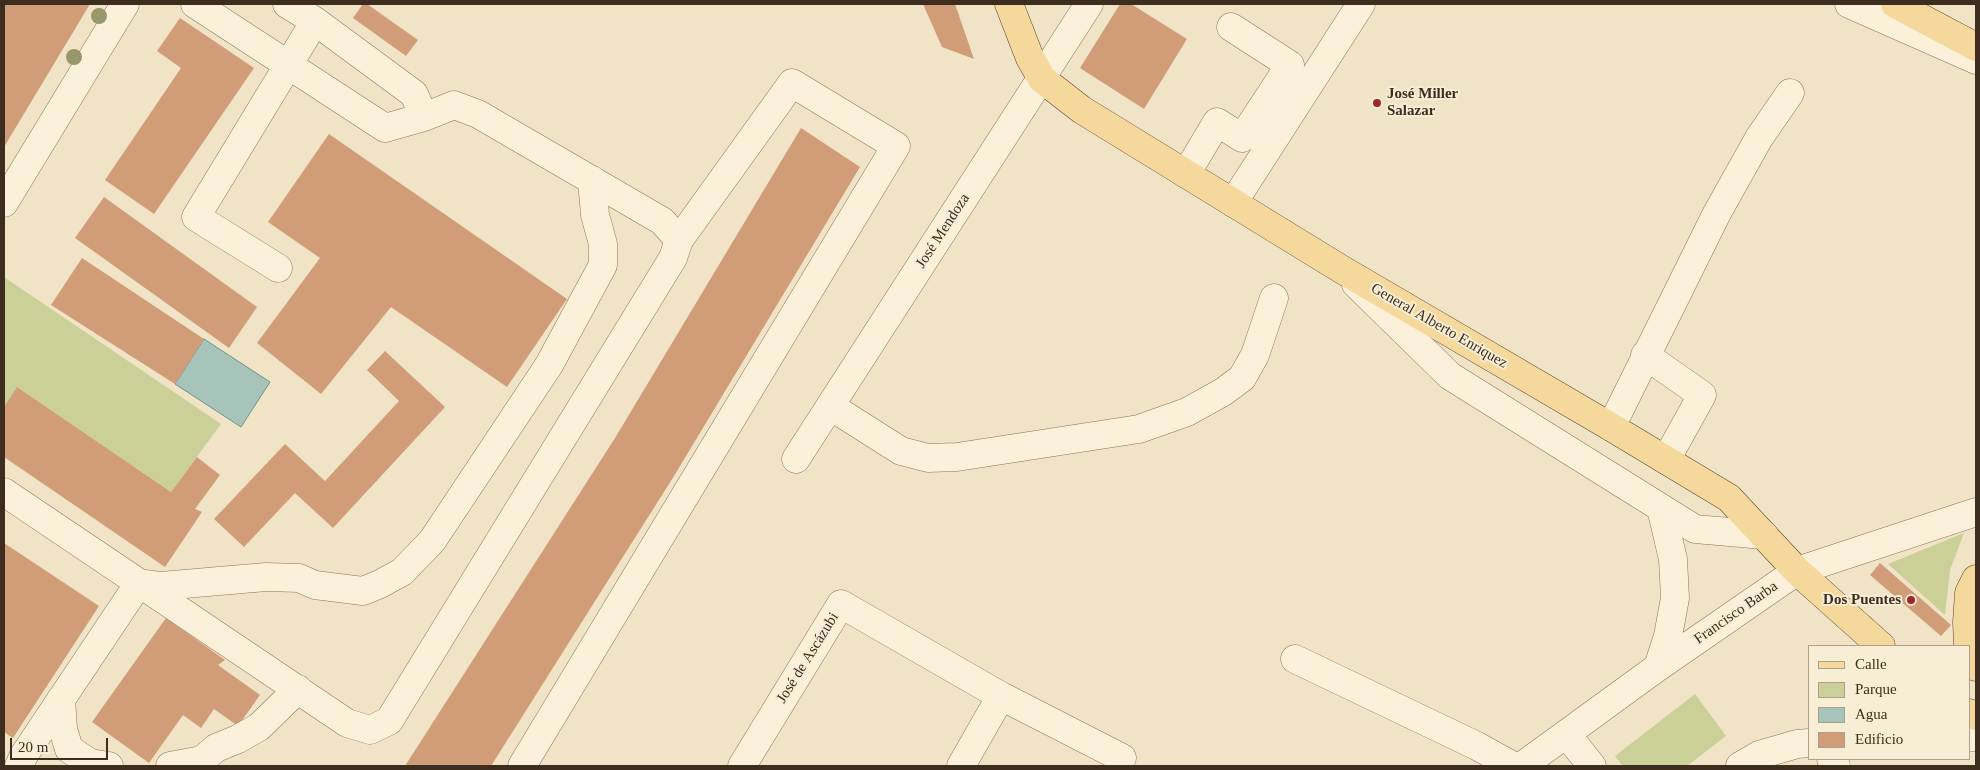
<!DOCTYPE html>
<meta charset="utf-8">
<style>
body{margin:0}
#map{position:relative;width:1980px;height:770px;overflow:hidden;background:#f1e3c5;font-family:Georgia,serif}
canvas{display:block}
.frame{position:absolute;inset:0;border:5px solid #3c2d1e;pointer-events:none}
.legend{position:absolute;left:1808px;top:645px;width:162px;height:115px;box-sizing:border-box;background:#f8edd5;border:1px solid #ada08c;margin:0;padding:6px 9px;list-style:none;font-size:15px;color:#3c2d1e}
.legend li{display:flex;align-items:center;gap:10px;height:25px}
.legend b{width:25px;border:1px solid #ada08c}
.scale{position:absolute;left:10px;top:738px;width:98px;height:22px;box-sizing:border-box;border:2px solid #3c2d1e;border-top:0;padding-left:6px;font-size:15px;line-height:18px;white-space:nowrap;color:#3c2d1e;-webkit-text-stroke:4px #f8edd5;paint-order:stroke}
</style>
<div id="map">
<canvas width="1980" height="770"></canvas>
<div class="frame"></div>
<ul class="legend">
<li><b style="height:6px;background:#f5d89b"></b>Calle</li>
<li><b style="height:14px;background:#cad098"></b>Parque</li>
<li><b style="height:14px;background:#a7c4bb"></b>Agua</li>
<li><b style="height:14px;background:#d19d79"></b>Edificio</li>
</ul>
<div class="scale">20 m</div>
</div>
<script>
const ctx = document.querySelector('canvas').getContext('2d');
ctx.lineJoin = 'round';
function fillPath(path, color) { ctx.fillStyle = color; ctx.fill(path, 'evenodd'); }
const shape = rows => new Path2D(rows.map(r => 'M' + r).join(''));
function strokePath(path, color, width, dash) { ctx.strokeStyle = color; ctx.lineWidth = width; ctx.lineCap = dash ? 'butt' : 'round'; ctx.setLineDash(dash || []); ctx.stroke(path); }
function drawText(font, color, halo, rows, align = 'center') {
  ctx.font = font + ' Georgia,serif'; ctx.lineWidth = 4; ctx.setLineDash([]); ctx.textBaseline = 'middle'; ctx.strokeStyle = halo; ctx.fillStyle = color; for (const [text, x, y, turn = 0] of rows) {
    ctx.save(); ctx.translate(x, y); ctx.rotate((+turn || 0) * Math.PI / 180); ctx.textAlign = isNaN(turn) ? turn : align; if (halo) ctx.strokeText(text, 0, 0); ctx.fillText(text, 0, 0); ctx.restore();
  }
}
fillPath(shape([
 [4,277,221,424,171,492,17,387,4,407],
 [1964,533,1950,570,1945,615,1888,564],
 [1695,694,1726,736,1687,766,1623,766,1615,756]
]), '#cad098');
const water = shape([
 [204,339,270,382,241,427,175,384,204,339]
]);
fillPath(water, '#a7c4bb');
strokePath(water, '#6c9389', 1);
fillPath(shape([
 [4,4,90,4,4,147],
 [363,4,367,4,418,40,406,56,353,18],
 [923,4,955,4,974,59,942,47],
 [1120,4,1131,4,1187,39,1144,109,1080,68],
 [180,18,254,68,154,214,105,180,181,68,157,51],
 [801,128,860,167,674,476,491,766,405,766,615,438],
 [329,134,567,299,507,387,391,307,321,394,257,343,320,258,268,222],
 [104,197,257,307,229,348,75,238],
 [82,258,204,339,175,384,51,305],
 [385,351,445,407,333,528,295,493,244,547,214,519,285,444,325,481,399,401,367,370],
 [17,387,171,492,197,457,220,475,195,509,202,512,165,567,4,457,4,407],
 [4,543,99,606,13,738,4,732],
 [1880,563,1951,625,1941,636,1870,575],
 [166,618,225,660,218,665,260,695,238,726,214,709,201,728,183,715,149,763,92,722]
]), '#d19d79');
const minor = shape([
 [287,4,315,21,414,94,424,117],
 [1849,4,1976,60],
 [1186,174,1217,122,1242,138,1290,65,1231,27],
 [4,203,125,4],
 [1233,203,1361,4],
 [278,268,196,217,315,21],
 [1356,284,1450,376,1695,529,1764,535],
 [1645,355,1702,395,1666,460],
 [830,406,901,451,928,458,957,457,1139,429,1187,412,1223,392,1242,378,1255,355,1274,298],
 [1611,427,1717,213,1759,138,1790,93],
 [796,459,1089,4],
 [4,492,347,723,370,730,389,721,673,258,679,240,662,221,478,114,454,105,424,117,385,128,195,4],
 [1295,659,1477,746,1513,766],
 [1658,667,1668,636,1675,598,1673,559,1661,508],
 [61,699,63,729,69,749,90,763,109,766],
 [1567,735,1592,766],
 [1969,737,1976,737],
 [1831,759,1836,766],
 [19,766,24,755,139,583,161,586,266,577,299,578,315,585,363,591,380,584,402,572,432,541,549,365,603,265,603,244,595,215,592,180],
 [170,766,202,760,216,748,238,739,259,727,298,689],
 [522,766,896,146,792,83,679,240],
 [742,766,841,604,1001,696,1122,758],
 [961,766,1001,696],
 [1522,766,1658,667,1797,571,1976,512],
 [1740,766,1759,755,1797,744,1809,743]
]);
const major = shape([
 [1009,4,1030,58,1042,79,1082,110,1341,269,1611,427,1729,498,1797,571,1881,646],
 [1895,4,1976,47],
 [1968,646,1967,622,1969,593,1976,579],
 [1969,649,1976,667],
 [1969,713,1976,716]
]);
strokePath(minor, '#8d745a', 29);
strokePath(major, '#5b422e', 29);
strokePath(minor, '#fbf0d9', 28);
strokePath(major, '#f5d89b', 28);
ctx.fillStyle = '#97986c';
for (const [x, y] of [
 [99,16],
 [74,57]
]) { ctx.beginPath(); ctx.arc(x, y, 8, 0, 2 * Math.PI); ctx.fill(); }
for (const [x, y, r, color] of [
 [1377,103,5,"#a02628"],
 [1911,600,5,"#a02628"]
]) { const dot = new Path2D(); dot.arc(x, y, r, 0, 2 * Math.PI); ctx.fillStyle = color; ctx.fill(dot); strokePath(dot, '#f8edd5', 2); }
drawText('bold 15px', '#3c2d1e', '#f8edd5', [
 ["José Miller",1387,94],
 ["Salazar",1387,111],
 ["Dos Puentes",1901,600,"right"]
], 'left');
drawText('15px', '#3c2d1e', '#f8edd5', [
 ["José Mendoza",943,231,-57],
 ["General Alberto Enriquez",1439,326,30],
 ["Francisco Barba",1736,613,-35],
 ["José de Ascázubi",808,658,-58]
]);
</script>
